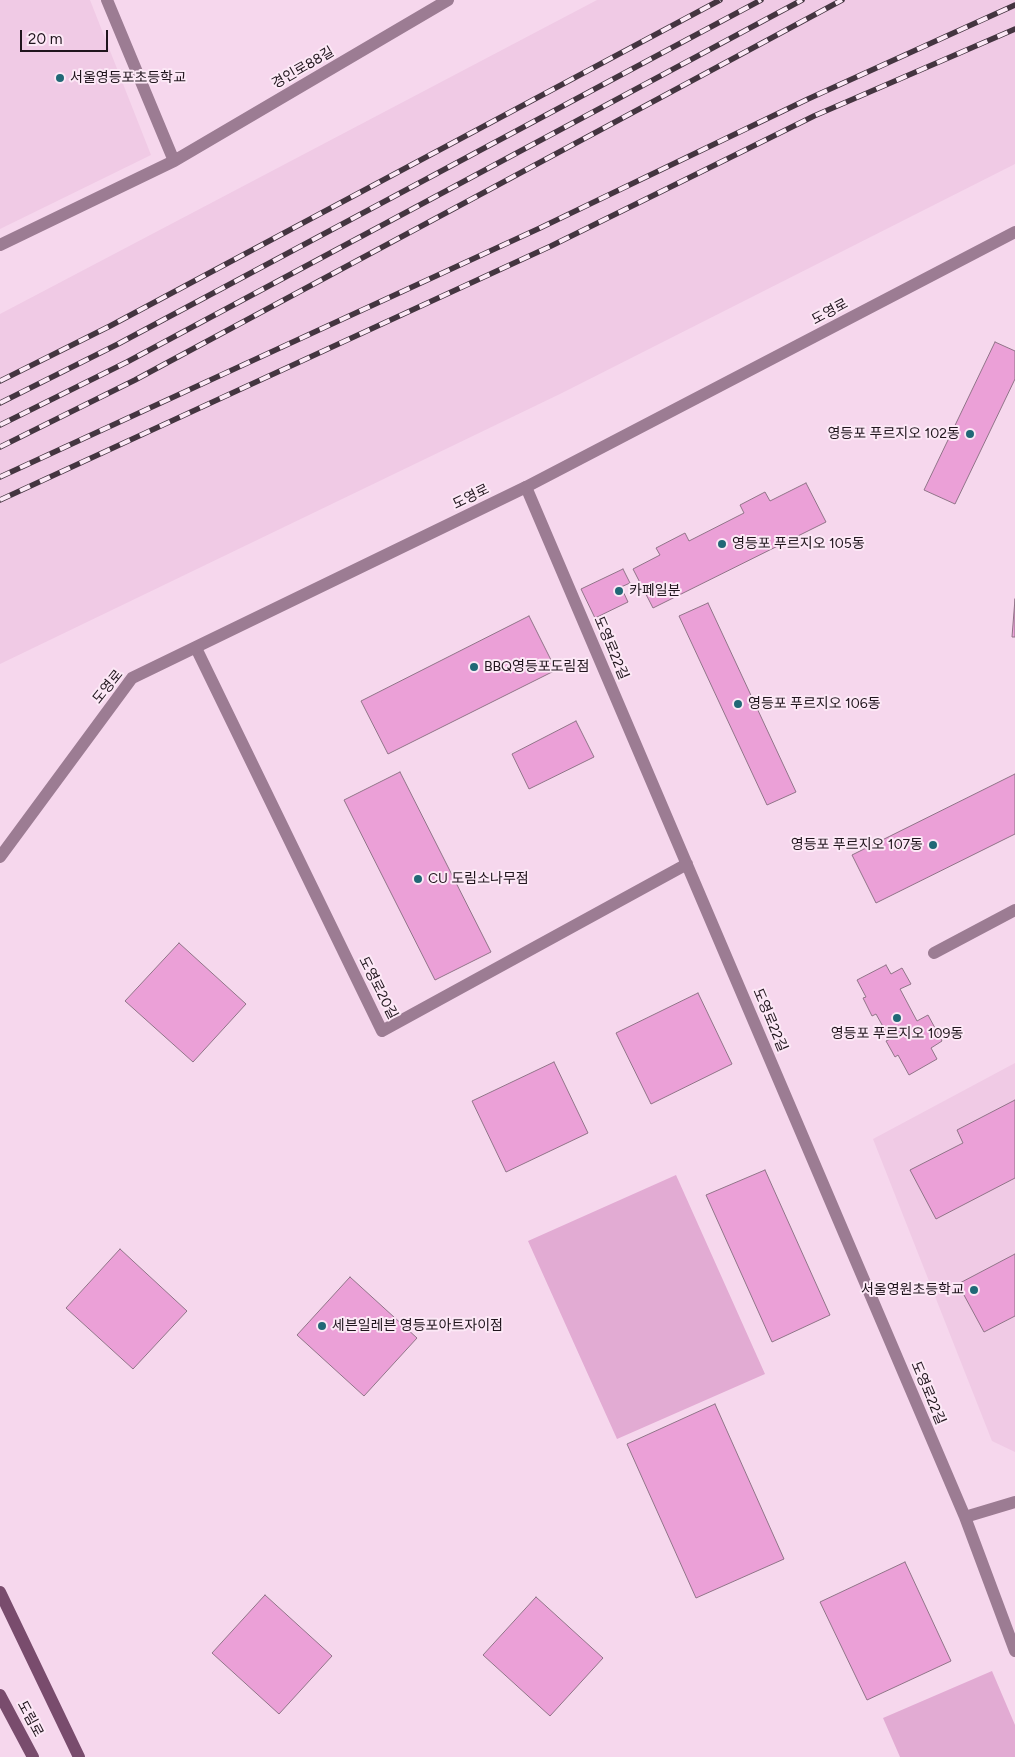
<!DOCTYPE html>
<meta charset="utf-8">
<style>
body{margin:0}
#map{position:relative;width:1015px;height:1757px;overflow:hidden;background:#f6d7ed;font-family:Figtree,sans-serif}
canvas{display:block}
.scale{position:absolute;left:20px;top:30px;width:88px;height:22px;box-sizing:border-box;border:2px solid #20151d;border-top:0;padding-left:6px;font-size:15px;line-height:18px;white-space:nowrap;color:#20151d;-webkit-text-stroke:4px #fce8f6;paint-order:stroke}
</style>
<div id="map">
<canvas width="1015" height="1757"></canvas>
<div class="scale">20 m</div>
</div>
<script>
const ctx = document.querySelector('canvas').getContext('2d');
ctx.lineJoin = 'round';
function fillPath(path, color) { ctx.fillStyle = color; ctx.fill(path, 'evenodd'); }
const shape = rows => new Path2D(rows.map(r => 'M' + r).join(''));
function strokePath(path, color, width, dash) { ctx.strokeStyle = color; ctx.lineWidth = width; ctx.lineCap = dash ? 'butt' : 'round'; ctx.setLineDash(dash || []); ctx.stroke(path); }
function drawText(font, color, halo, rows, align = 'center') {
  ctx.font = font + ' Figtree,"Noto Sans KR",sans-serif'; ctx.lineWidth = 4; ctx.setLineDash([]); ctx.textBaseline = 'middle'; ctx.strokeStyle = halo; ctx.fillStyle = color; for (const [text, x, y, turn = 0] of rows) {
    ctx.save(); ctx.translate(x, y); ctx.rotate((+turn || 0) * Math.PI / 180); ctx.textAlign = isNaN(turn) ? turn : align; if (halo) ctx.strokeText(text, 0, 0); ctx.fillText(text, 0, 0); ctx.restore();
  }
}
fillPath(shape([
 [0,0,90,0,151,155,0,229],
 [597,0,1015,0,1015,164,562,393,0,664,0,314],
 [1015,1063,1015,1452,992,1441,873,1139]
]), '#f0cae5');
fillPath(shape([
 [676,1175,765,1374,617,1439,528,1241],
 [992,1671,1015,1725,1015,1757,900,1757,883,1718]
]), '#e2abd3');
const building = shape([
 [995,342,1015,351,1015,379,955,504,924,490,995,342],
 [806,483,826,522,653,608,633,569,660,555,656,548,685,533,689,541,744,513,740,505,765,492,770,501,806,483],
 [623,569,630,583,621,587,628,602,595,618,581,589,623,569],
 [1015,599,1015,637,1012,637,1015,599],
 [708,603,796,792,767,805,679,616,708,603],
 [529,616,556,670,388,754,361,701,529,616],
 [576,721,594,757,529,789,512,754,576,721],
 [400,772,491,952,435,980,344,800,400,772],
 [1015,774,1015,834,876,903,852,855,1015,774],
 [179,943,246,1004,193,1062,125,1001,179,943],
 [886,965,891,974,902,968,911,984,900,989,917,1021,928,1015,942,1041,931,1048,937,1059,909,1075,898,1055,895,1057,886,1041,890,1039,876,1014,872,1016,863,998,866,997,857,980,886,965],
 [698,993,732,1064,651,1104,616,1033,698,993],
 [554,1062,588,1133,506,1172,472,1101,554,1062],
 [1015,1100,1015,1178,936,1219,910,1170,963,1143,957,1130,1015,1100],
 [765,1170,830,1315,772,1342,706,1195,765,1170],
 [120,1249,187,1311,133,1369,66,1308,120,1249],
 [1015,1254,1015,1316,984,1332,958,1284,1015,1254],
 [350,1277,417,1338,364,1396,297,1335,350,1277],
 [715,1404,784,1559,696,1598,627,1444,715,1404],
 [905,1562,951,1661,867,1700,820,1602,905,1562],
 [265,1595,332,1656,279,1714,212,1653,265,1595],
 [536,1597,603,1658,550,1716,483,1655,536,1597]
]);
fillPath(building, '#eba0d7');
strokePath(building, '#907488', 1);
strokePath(shape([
 [934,953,1015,910]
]), '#9c7c93', 12);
strokePath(shape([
 [107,0,174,161],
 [0,245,174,161,448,0],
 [526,487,965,1517,1015,1651],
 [196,648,382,1031,687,864],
 [965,1517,1015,1502]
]), '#9c7c93', 12);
strokePath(shape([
 [0,857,132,678,526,487,1015,232]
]), '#9c7c93', 12);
strokePath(shape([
 [0,1592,79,1757],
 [0,1695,33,1757]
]), '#794c6d', 12);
const rail = shape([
 [0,381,110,326,720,0],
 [0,403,118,344,761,0],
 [0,425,127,362,802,0],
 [0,447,135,380,842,0],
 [0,477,540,228,808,99,1015,5],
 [0,500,551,246,814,116,1015,29]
]);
strokePath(rail, '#443540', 5.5);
strokePath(rail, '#fce8f6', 4, [11]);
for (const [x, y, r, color] of [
 [60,78,5,"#216876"],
 [970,434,5,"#216876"],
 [722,544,5,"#216876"],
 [619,591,5,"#216876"],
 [474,667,5,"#216876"],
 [738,704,5,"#216876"],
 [933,845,5,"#216876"],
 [418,879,5,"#216876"],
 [897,1018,5,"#216876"],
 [974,1290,5,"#216876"],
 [322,1326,5,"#216876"]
]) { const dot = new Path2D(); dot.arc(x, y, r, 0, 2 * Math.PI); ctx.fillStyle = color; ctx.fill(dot); strokePath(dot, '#fce8f6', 2); }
drawText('14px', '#20151d', '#fce8f6', [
 ["경인로88길",303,68,-30],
 ["도영로",830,312,-28],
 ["도영로",471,497,-26],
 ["도영로22길",611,648,67],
 ["도영로",108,687,-51],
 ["도영로20길",378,988,63],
 ["도영로22길",770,1020,67],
 ["도영로22길",928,1393,67],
 ["도림로",30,1719,62]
]);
drawText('14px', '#20151d', '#fce8f6', [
 ["서울영등포초등학교",70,78],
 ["영등포 푸르지오 102동",960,434,"right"],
 ["영등포 푸르지오 105동",732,544],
 ["카페일분",629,591],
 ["BBQ영등포도림점",484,667],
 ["영등포 푸르지오 106동",748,704],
 ["영등포 푸르지오 107동",923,845,"right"],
 ["CU 도림소나무점",428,879],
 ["영등포 푸르지오 109동",897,1034,"center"],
 ["서울영원초등학교",964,1290,"right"],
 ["세븐일레븐 영등포아트자이점",332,1326]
], 'left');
</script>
